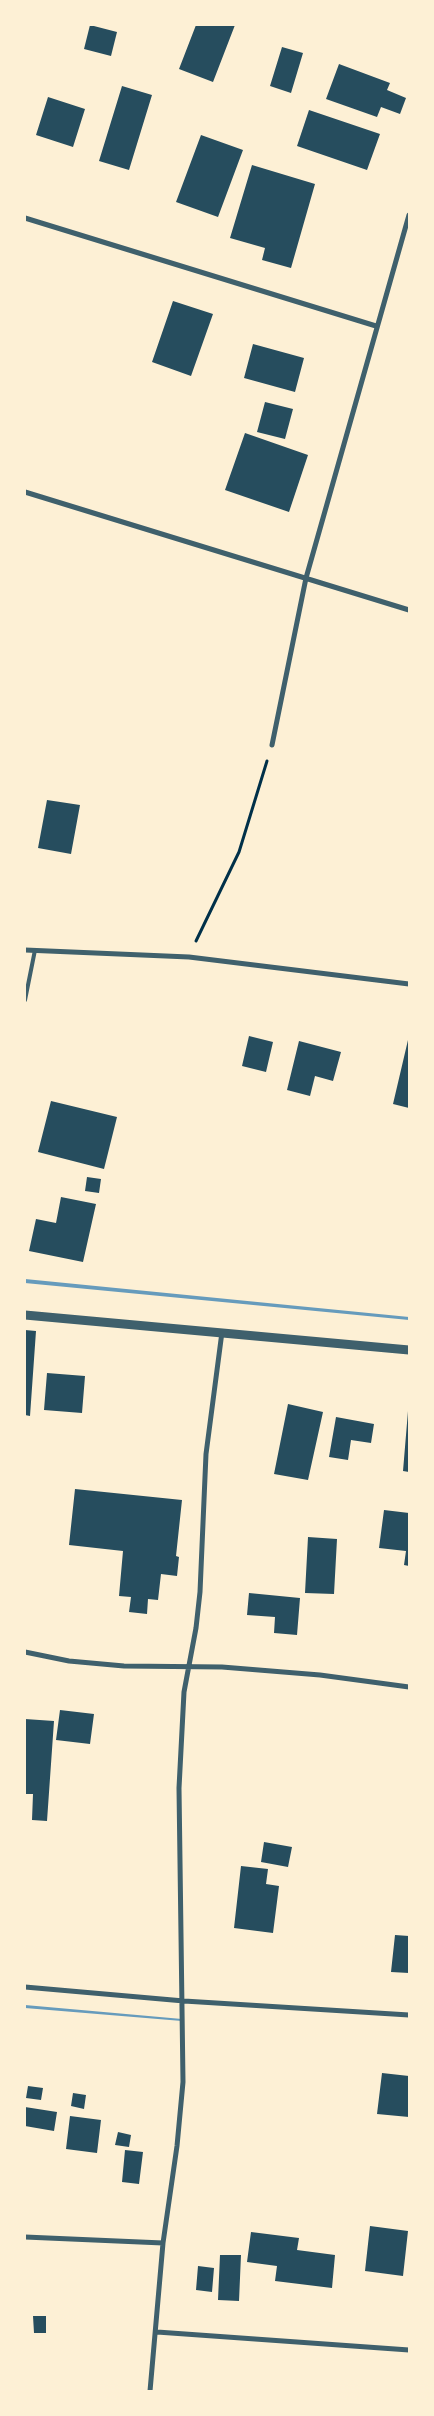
<!DOCTYPE html>
<style>
body{margin:0}
#map{position:relative;width:434px;height:2416px;overflow:hidden;background:#fdf0d5;font-family:Figtree,sans-serif}
canvas{display:block}
.frame{position:absolute;inset:0;border:26px solid #fdf0d5;pointer-events:none}
</style>
<div id="map">
<canvas width="434" height="2416"></canvas>
<div class="frame"></div>
</div>
<script>
const ctx = document.querySelector('canvas').getContext('2d');
ctx.lineJoin = 'round';
function fillPath(path, color) { ctx.fillStyle = color; ctx.fill(path, 'evenodd'); }
const shape = rows => new Path2D(rows.map(r => 'M' + r).join(''));
function strokePath(path, color, width, dash) { ctx.strokeStyle = color; ctx.lineWidth = width; ctx.lineCap = dash ? 'butt' : 'round'; ctx.setLineDash(dash || []); ctx.stroke(path); }
fillPath(shape([
 [25,1279,409,1317,409,1320,25,1283],
 [25,2005,182,2019,182,2021,25,2008]
]), '#669bbc');
fillPath(shape([
 [90,25,117,32,111,56,84,49],
 [196,25,235,25,213,82,179,69],
 [282,47,303,53,291,93,270,86],
 [339,64,390,83,387,90,406,98,400,114,381,107,377,117,326,99],
 [122,86,152,95,129,170,99,161],
 [48,97,85,109,73,147,36,135],
 [309,110,380,134,367,170,297,146],
 [201,135,243,150,218,217,176,202],
 [252,165,315,184,291,268,262,260,265,248,230,238],
 [173,301,213,314,191,376,152,362],
 [253,344,304,358,295,392,244,378],
 [265,402,293,409,285,439,257,432],
 [245,433,308,455,289,512,225,490],
 [47,800,80,805,71,854,38,848],
 [249,1036,273,1042,266,1072,242,1066],
 [408,1040,409,1040,409,1108,393,1104],
 [299,1041,341,1052,333,1081,315,1076,310,1096,287,1090],
 [51,1101,117,1117,104,1169,38,1152],
 [87,1177,101,1179,99,1193,85,1191],
 [61,1197,96,1204,83,1262,29,1251,36,1219,56,1223],
 [25,1330,36,1331,30,1416,25,1415],
 [47,1373,85,1376,82,1413,44,1410],
 [288,1404,323,1412,308,1480,274,1474],
 [408,1411,409,1411,409,1472,403,1471],
 [336,1417,374,1424,371,1443,351,1440,348,1460,329,1457],
 [75,1489,182,1500,176,1556,179,1557,177,1576,161,1574,158,1600,148,1599,147,1614,129,1612,131,1597,119,1596,123,1551,69,1545],
 [384,1510,409,1513,409,1566,404,1565,406,1551,379,1548],
 [308,1537,337,1539,334,1594,305,1593],
 [249,1593,300,1598,297,1635,274,1633,275,1617,247,1615],
 [60,1710,94,1714,90,1744,56,1740],
 [25,1719,54,1721,47,1821,32,1820,33,1794,25,1794],
 [264,1842,292,1847,288,1867,261,1862],
 [241,1866,268,1869,266,1884,279,1886,273,1933,234,1928],
 [395,1935,409,1936,409,1973,391,1972],
 [382,2073,409,2076,409,2117,377,2114],
 [28,2086,43,2088,41,2100,26,2098],
 [73,2093,86,2095,84,2109,71,2106],
 [25,2107,57,2112,54,2131,25,2126],
 [70,2116,101,2120,97,2153,66,2149],
 [118,2132,131,2135,129,2147,115,2145],
 [125,2150,143,2152,139,2184,122,2182],
 [370,2226,408,2231,403,2276,365,2271],
 [251,2232,299,2238,297,2250,335,2255,332,2288,275,2281,277,2266,247,2262],
 [220,2255,241,2255,239,2301,218,2300],
 [198,2266,214,2268,212,2292,196,2290],
 [33,2316,46,2316,46,2333,34,2333]
]), '#264d5e');
strokePath(shape([
 [196,941,239,852,267,761]
]), '#003049', 3);
strokePath(shape([
 [25,1000,35,950]
]), '#3f606c', 4);
strokePath(shape([
 [25,218,376,326],
 [25,492,409,610],
 [272,745,306,578,409,215],
 [25,950,189,957,409,984],
 [25,1652,69,1661,124,1666,222,1667,320,1675,409,1687],
 [25,1987,184,2001,409,2015],
 [25,2237,163,2243],
 [157,2332,409,2350],
 [150,2391,163,2243,177,2146,183,2082,179,1788,184,1692,196,1628,200,1592,206,1454,222,1332]
]), '#3f606c', 5);
strokePath(shape([
 [25,1315,409,1350]
]), '#3f606c', 9);
</script>
